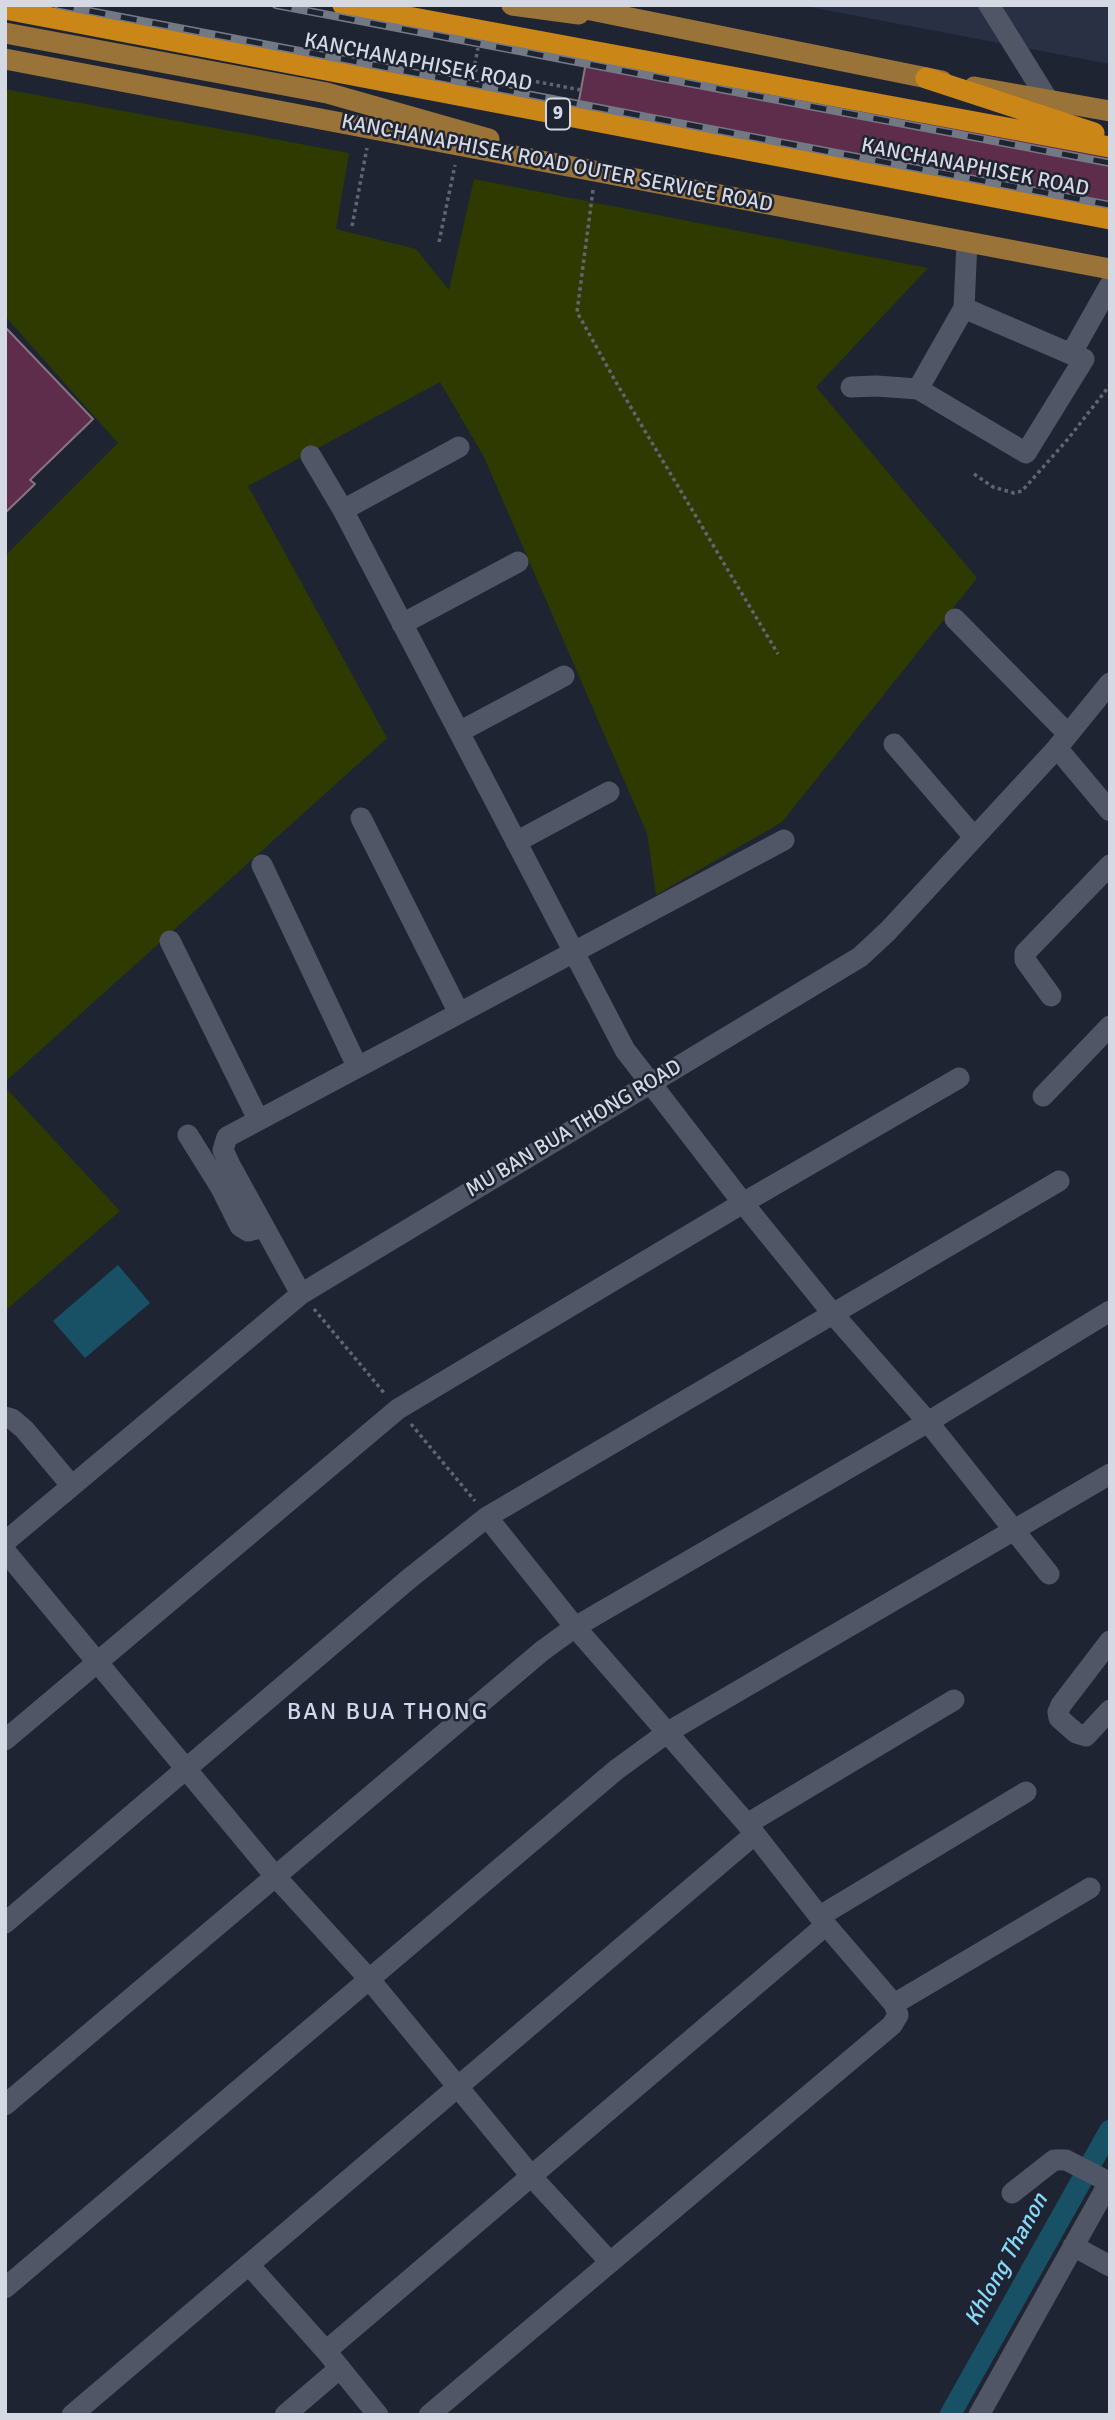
<!DOCTYPE html>
<style>
body{margin:0}
#map{position:relative;width:1115px;height:2420px;overflow:hidden;background:#1f2433;font-family:Signika,sans-serif}
canvas{display:block}
.frame{position:absolute;inset:0;border:7px solid #d5d9e3;pointer-events:none}
</style>
<div id="map">
<canvas width="1115" height="2420"></canvas>
<div class="frame"></div>
</div>
<script>
const ctx = document.querySelector('canvas').getContext('2d');
ctx.lineJoin = 'round';
function fillPath(path, color) { ctx.fillStyle = color; ctx.fill(path, 'evenodd'); }
const shape = rows => new Path2D(rows.map(r => 'M' + r).join(''));
function strokePath(path, color, width, dash) { ctx.strokeStyle = color; ctx.lineWidth = width; ctx.lineCap = dash ? 'butt' : 'round'; ctx.setLineDash(dash || []); ctx.stroke(path); }
function drawText(font, color, halo, rows, align = 'center') {
  ctx.font = font + ' Signika,sans-serif'; ctx.lineWidth = 5; ctx.setLineDash([]); ctx.textBaseline = 'middle'; ctx.strokeStyle = halo; ctx.fillStyle = color; for (const [text, x, y, turn = 0] of rows) {
    ctx.save(); ctx.translate(x, y); ctx.rotate((+turn || 0) * Math.PI / 180); ctx.textAlign = isNaN(turn) ? turn : align; if (halo) ctx.strokeText(text, 0, 0); ctx.fillText(text, 0, 0); ctx.restore();
  }
}
fillPath(shape([
 [799,5,1110,5,1110,64]
]), '#293044');
fillPath(shape([
 [5,89,349,153,336,229,416,249,449,290,474,179,928,268,816,387,977,578,782,822,656,895,647,833,484,457,440,382,248,486,387,738,5,1082,5,556,118,443,5,316],
 [5,1087,120,1211,5,1311]
]), '#2e3a00');
fillPath(shape([
 [118,1265,150,1303,85,1358,53,1321]
]), '#185166');
strokePath(shape([
 [950,2415,1110,2130]
]), '#185166', 21);
const building = shape([
 [587,57,1110,156,1110,212,577,111,587,57],
 [6,328,93,419,30,480,35,484,5,513,6,328]
]);
fillPath(building, '#5f2d4c');
strokePath(building, '#88757f', 2);
strokePath(shape([
 [474,70,581,90],
 [472,78,478,48],
 [593,190,577,312,617,384,778,654],
 [352,226,367,148],
 [439,242,455,165],
 [974,474,993,487,1014,493,1022,491,1068,439,1110,385],
 [314,1309,385,1394],
 [411,1424,475,1501]
]), '#616572', 3.5, [3.5, 3.5]);
strokePath(shape([
 [989,5,1048,100],
 [967,242,964,308,1071,354,1110,285],
 [964,308,918,389,1026,453,1084,359,1071,354],
 [851,387,876,386,918,389],
 [311,456,343,510,625,1050,743,1203,833,1314,928,1422,1049,1574],
 [343,510,459,447],
 [955,619,1068,734],
 [402,624,518,562],
 [459,732,564,676],
 [894,744,974,837],
 [1057,748,1110,811],
 [361,818,459,1013],
 [516,842,609,792],
 [262,865,357,1066],
 [170,941,258,1119],
 [1051,996,1025,960,1025,953,1110,865],
 [1043,1096,1110,1026],
 [188,1135,221,1188,240,1226,248,1231,263,1227],
 [301,1294,230,1165,223,1150,227,1137,784,840],
 [5,1417,12,1419,24,1429,71,1485],
 [5,1542,301,1294,860,957,888,931,1057,748,1110,683],
 [5,1551,275,1876,370,1980,532,2177,609,2261],
 [1110,1641,1061,1705,1058,1712,1059,1718,1076,1733,1086,1736,1110,1710],
 [5,1740,398,1409,743,1203,959,1078],
 [747,1824,954,1700],
 [820,1916,1026,1792],
 [5,1923,410,1578,487,1517,1059,1181],
 [894,2004,1090,1888],
 [5,2105,542,1651,575,1627,928,1422,1110,1311],
 [1012,2193,1054,2160,1066,2160,1109,2182],
 [1073,2246,1110,2266],
 [249,2265,326,2351,378,2415],
 [5,2288,616,1770,668,1732,1110,1474],
 [326,2351,826,1925],
 [72,2415,755,1834],
 [285,2415,340,2368],
 [429,2415,892,2025,898,2015,894,2004,826,1925,747,1824,575,1627,487,1517],
 [979,2415,1110,2181]
]), '#515667', 21);
strokePath(shape([
 [512,5,579,14],
 [566,5,942,81],
 [5,33,327,93,489,139],
 [5,59,1110,269],
 [974,87,1110,111]
]), '#9a7338', 21);
strokePath(shape([
 [343,5,1110,147],
 [5,9,1110,219],
 [926,78,1094,133]
]), '#cb8618', 21);
const rail = shape([
 [58,5,1110,205],
 [276,5,1110,163]
]);
strokePath(rail, '#737885', 8);
strokePath(rail, '#1f2433', 5, [16]);
for (const [x, y, w] of [
 [558,114,24]
]) { const box = new Path2D(); box.roundRect(x - w / 2, y - 15.5, w, 31, 5); ctx.fillStyle = '#1f2433'; ctx.fill(box); strokePath(box, '#d5d9e3', 2); }
drawText('bold 19px', '#d5d9e3', null, [
 ["9",558,114]
]);
drawText('21px', '#d5d9e3', '#1f2433', [
 ["KANCHANAPHISEK ROAD",418,63,11],
 ["KANCHANAPHISEK ROAD OUTER SERVICE ROAD",557,164,11],
 ["KANCHANAPHISEK ROAD",975,168,11],
 ["MU BAN BUA THONG ROAD",574,1129,-31]
]);
drawText('italic 23px', '#88d8f9', '#1f2433', [
 ["Khlong Thanon",1007,2260,-61]
]);
ctx.letterSpacing = '2px';
drawText('24px', '#d1d8ec', '#1f2433', [
 ["BAN BUA THONG",388,1713]
]);
ctx.letterSpacing = '0px';
</script>
